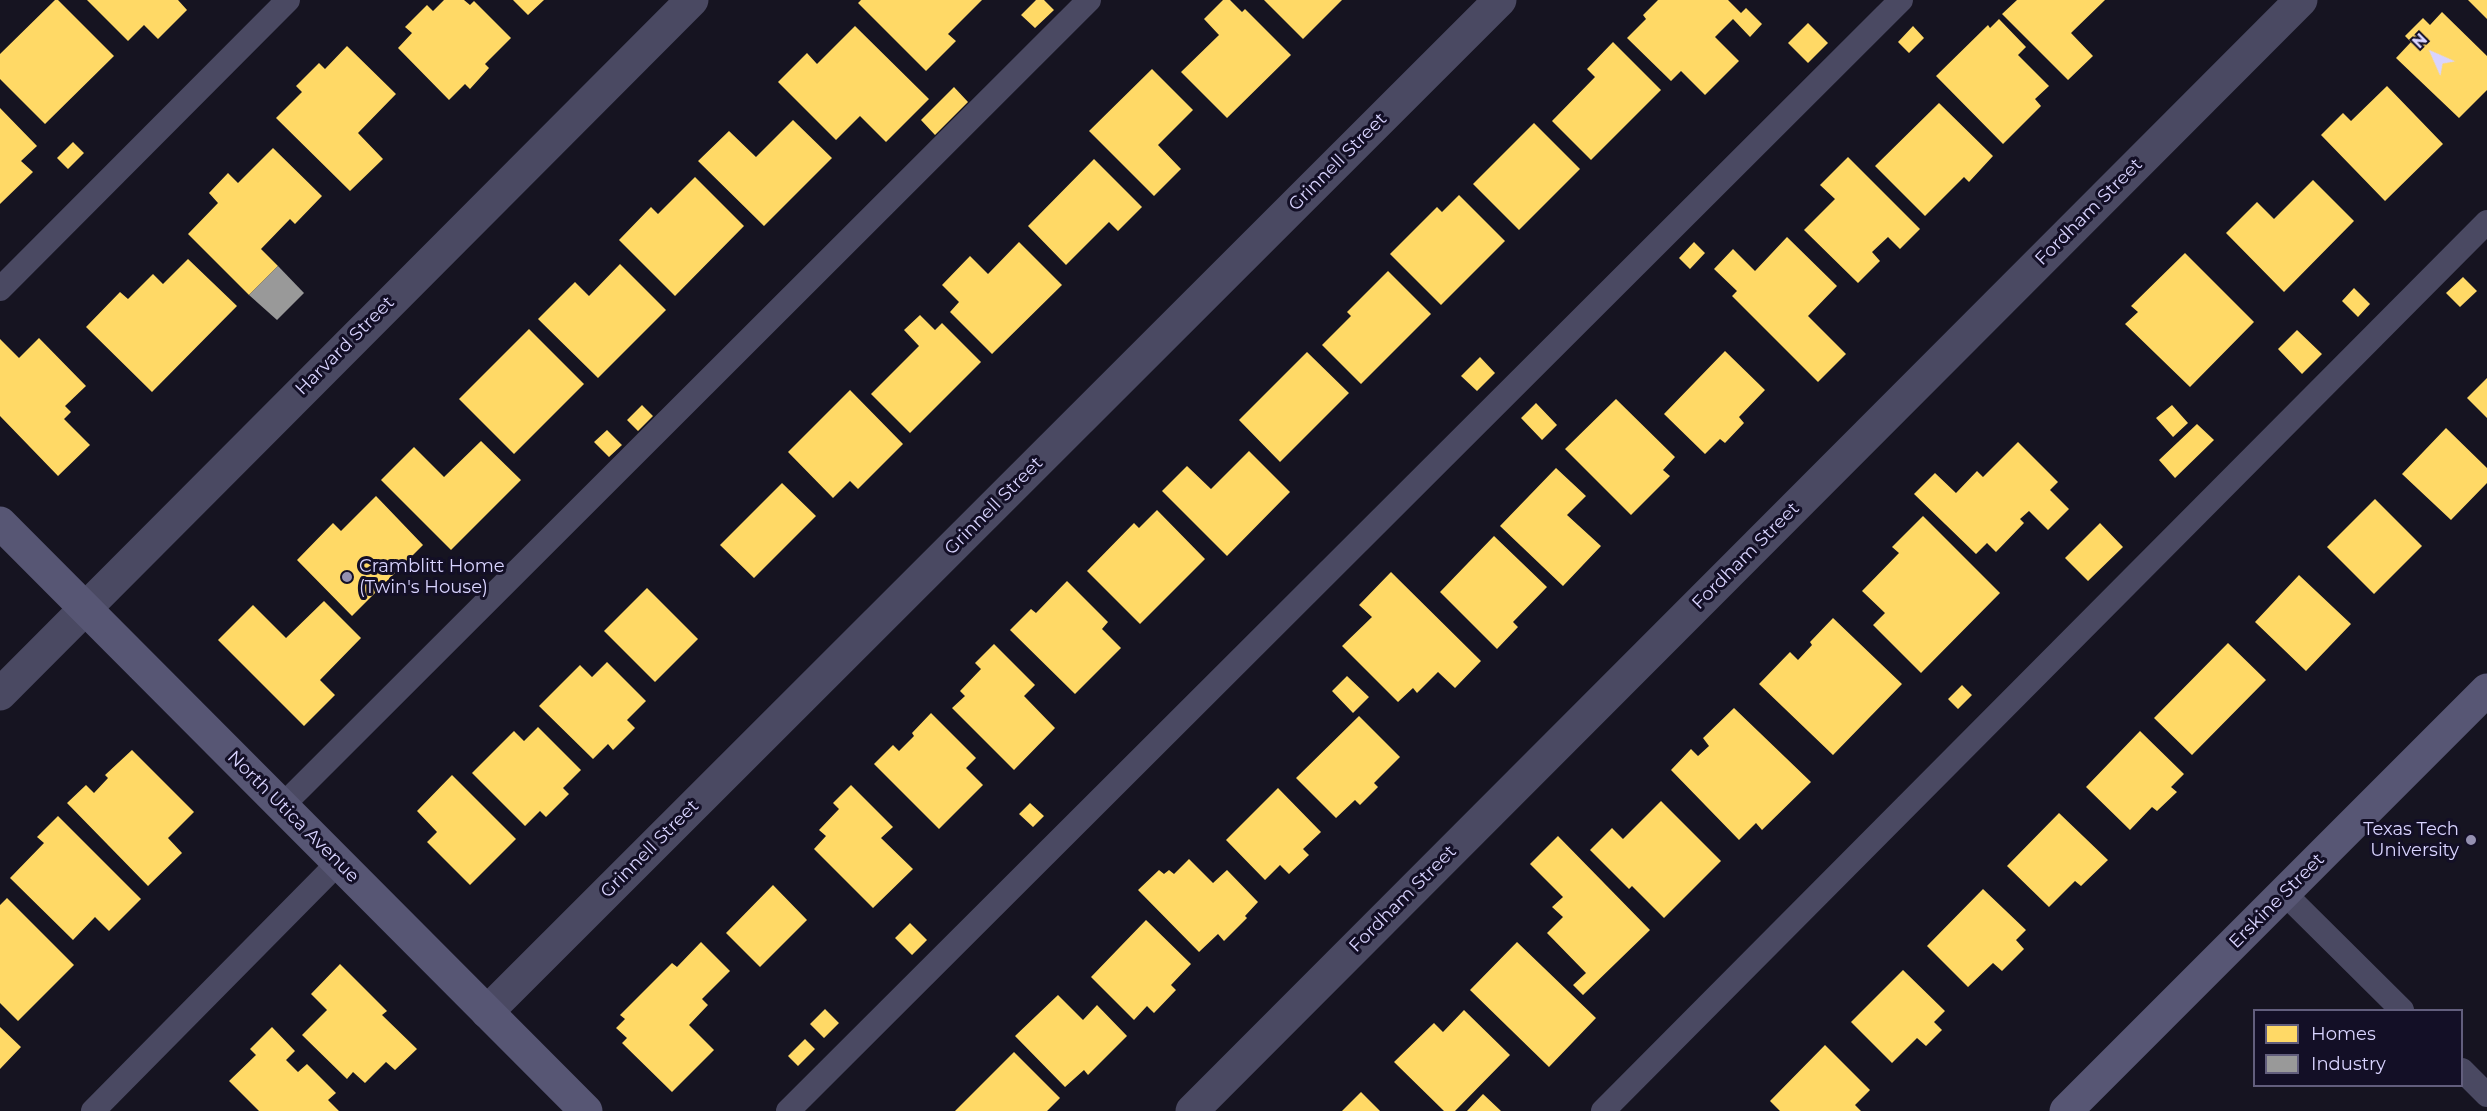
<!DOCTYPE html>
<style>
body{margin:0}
#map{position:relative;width:2487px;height:1111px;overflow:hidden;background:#161421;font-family:Montserrat,sans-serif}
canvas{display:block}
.legend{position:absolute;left:2253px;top:1009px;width:210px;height:78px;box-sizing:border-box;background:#130f26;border:2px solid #625e7d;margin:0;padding:8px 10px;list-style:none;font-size:18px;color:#d9d4ff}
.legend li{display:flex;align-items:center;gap:12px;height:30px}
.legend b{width:30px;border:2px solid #625e7d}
.north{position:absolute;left:2403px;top:24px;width:60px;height:60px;-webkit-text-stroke:4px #130f26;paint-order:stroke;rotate:315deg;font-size:16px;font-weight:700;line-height:24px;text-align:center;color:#d9d4ff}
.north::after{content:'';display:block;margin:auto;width:21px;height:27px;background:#d9d4ff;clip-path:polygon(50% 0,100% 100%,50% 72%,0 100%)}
</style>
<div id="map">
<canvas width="2487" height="1111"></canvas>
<ul class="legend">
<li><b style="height:16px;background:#ffd966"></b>Homes</li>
<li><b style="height:16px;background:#999"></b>Industry</li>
</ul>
<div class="north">N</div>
</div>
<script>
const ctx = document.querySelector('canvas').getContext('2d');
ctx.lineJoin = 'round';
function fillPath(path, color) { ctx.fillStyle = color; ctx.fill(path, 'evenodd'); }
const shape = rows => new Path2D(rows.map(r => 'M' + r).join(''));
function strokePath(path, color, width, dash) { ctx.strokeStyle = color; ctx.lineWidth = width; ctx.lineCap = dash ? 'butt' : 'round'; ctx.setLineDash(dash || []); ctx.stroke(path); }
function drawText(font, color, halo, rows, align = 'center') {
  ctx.font = font + ' Montserrat,sans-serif'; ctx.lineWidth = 6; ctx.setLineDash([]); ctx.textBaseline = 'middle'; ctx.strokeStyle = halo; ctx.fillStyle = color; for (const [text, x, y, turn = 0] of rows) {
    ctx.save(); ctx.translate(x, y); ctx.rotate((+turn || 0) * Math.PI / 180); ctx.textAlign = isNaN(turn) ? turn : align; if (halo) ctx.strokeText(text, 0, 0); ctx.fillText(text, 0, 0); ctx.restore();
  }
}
fillPath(shape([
 [55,0,58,0,114,56,45,124,0,79,0,54],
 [87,0,178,0,187,10,158,39,144,25,128,41],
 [444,0,464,0,470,5,474,1,511,38,485,64,489,68,470,89,465,84,449,100,398,48,412,33,405,27,427,5,433,11],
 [513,0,544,0,528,15],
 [861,0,982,0,948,34,956,41,926,71,858,3],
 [1036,0,1044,0,1054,10,1035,28,1021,15],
 [1223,0,1230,0,1242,12,1245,9,1291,55,1227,118,1181,72,1219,35,1204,19],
 [1264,0,1342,0,1303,39],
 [1658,0,1728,0,1741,13,1746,8,1762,24,1750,37,1733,19,1715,37,1739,61,1705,95,1681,71,1671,81,1627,38,1646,19,1643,15],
 [2017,0,2105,0,2071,33,2093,56,2068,80,2002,14],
 [2468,0,2487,0,2487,19],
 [2442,12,2487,56,2487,90,2459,118,2396,58,2411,42,2405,36,2423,18,2430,25],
 [1999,19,2026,47,2018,55,2049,86,2035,99,2041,106,2003,144,1936,76,1988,25,1990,28],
 [1808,23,1828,43,1808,63,1788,43],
 [855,26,929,99,886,142,860,116,836,140,778,82,807,53,817,64],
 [1913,26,1924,38,1909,53,1898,42],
 [1613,42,1661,90,1591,160,1552,121,1595,77,1587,69],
 [347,46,396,94,358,133,383,159,350,191,276,118,302,92,296,86,319,63,325,69],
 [1152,69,1193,110,1158,145,1181,169,1154,196,1089,131],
 [2387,86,2443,144,2385,201,2321,135,2343,113,2351,121],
 [954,87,968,102,935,135,921,120],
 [1939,103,1993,156,1969,182,1964,177,1925,216,1875,166],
 [0,108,37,146,21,161,33,172,0,204],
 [793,120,832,158,764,226,698,161,729,131,756,157],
 [1534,123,1580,169,1519,230,1473,184],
 [73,142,84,153,68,169,57,158],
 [273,148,322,196,295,224,290,219,261,249,278,266,249,295,188,234,218,203,209,193,228,173,238,183],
 [1848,157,1920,229,1900,249,1888,237,1872,252,1880,261,1858,283,1804,230,1835,199,1820,185],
 [1094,159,1142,207,1118,231,1109,222,1066,265,1028,226],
 [695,177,744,226,675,296,619,240,651,207,658,214],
 [2313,180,2354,221,2284,292,2226,233,2257,202,2274,219],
 [1459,195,1505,241,1441,305,1390,254,1437,207,1442,212],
 [1787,237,1837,286,1808,316,1846,354,1818,382,1732,296,1737,291,1714,269,1733,249,1755,271],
 [1019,242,1062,285,992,354,950,312,959,302,942,285,970,256,988,274],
 [1694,242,1705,253,1690,269,1679,258],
 [2185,253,2254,322,2190,387,2125,324,2138,312,2131,306],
 [188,259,237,306,152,392,86,327,120,292,128,299,153,274,163,284],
 [620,264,666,310,598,378,538,319,575,282,589,296],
 [1388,271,1431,314,1361,384,1322,345,1351,316,1347,312],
 [2463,277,2477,291,2460,307,2446,293],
 [2354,288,2370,304,2358,317,2342,301],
 [920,315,935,330,942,323,981,362,910,433,871,394,919,346,904,330],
 [529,329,584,384,514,454,459,399],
 [2297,330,2322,354,2302,374,2278,349],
 [39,338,86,386,65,406,71,412,64,419,90,445,58,476,0,416,0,339,19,358],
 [1725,351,1765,390,1739,417,1744,423,1725,443,1720,439,1705,454,1664,414],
 [1307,352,1349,393,1280,462,1239,420],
 [1480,357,1495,373,1477,391,1461,376],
 [2487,378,2487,418,2467,398],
 [850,390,903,444,858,489,850,481,833,498,788,452],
 [1616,399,1675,457,1663,470,1670,476,1631,515,1565,449],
 [1536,403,1557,425,1542,440,1521,418],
 [642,405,653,416,638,431,627,420],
 [2172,405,2188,423,2173,437,2156,418],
 [2197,424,2214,440,2175,478,2159,460],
 [2446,428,2487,468,2487,483,2451,520,2402,474],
 [607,430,622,445,609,457,594,442],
 [481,441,521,480,451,550,381,480,414,447,444,477],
 [2018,442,2058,482,2050,490,2069,509,2048,530,2029,511,2020,519,2024,523,1996,552,1987,543,1976,554,1914,494,1935,473,1956,493,1977,471,1983,477],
 [1249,451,1290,492,1227,556,1162,491,1187,466,1211,489],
 [1556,468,1586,496,1567,515,1601,546,1563,586,1500,526],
 [782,483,816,516,754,578,720,545],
 [376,496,423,545,352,616,297,560,333,523,341,531],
 [2375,499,2422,546,2374,594,2327,547],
 [1157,510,1205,559,1140,624,1087,571,1134,523,1139,528],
 [1923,516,2000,593,1921,673,1873,625,1885,613,1862,591,1899,553,1892,547],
 [2100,523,2123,547,2088,581,2065,558],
 [1494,536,1547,587,1513,622,1518,627,1497,649,1440,592],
 [1391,572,1481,661,1455,688,1438,672,1417,693,1413,688,1398,702,1342,646,1372,617,1359,605],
 [2299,575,2351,624,2306,671,2255,622],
 [1067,581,1108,622,1102,629,1121,648,1075,694,1010,630,1031,609,1036,613],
 [647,588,698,639,655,682,604,631],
 [324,601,361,638,320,680,335,695,304,726,218,640,253,605,286,638],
 [1833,618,1902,684,1833,755,1759,684,1790,652,1798,660,1812,645,1810,642],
 [2228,643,2266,680,2192,755,2154,718],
 [994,644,1035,685,1024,696,1055,728,1014,770,952,708,965,696,960,691,981,669,975,663],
 [607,662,646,701,627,720,635,728,613,750,608,744,593,759,539,706,580,665,592,677],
 [1347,676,1369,697,1353,713,1332,691],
 [1962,685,1972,695,1958,709,1948,699],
 [1734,708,1811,782,1762,830,1756,823,1739,840,1671,770,1691,749,1698,756,1709,746,1703,738],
 [931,713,976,758,966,768,983,785,939,829,874,764,893,745,899,751,914,736,912,733],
 [1359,716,1400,757,1374,783,1378,787,1360,805,1355,800,1336,818,1296,778],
 [538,727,581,770,563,788,569,794,546,817,540,811,525,826,472,773,514,731,524,741],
 [2140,731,2184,774,2171,787,2177,792,2157,811,2152,807,2130,830,2086,787],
 [132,750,194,812,168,838,182,853,148,886,67,803,86,785,94,793,108,778,105,775],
 [452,775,516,839,470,885,427,842,437,832,417,811],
 [851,785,893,827,881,838,913,869,873,908,814,849,826,836,819,830,839,809,833,803],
 [1278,788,1321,832,1303,849,1309,855,1289,874,1280,865,1265,880,1226,840],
 [1661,801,1721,861,1664,918,1632,886,1629,889,1590,850,1612,828,1623,839],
 [1030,803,1044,816,1033,827,1019,814],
 [2059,813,2108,860,2081,886,2075,881,2049,907,2007,866],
 [58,816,141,899,109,931,95,917,73,940,10,878,44,843,37,837],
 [1558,836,1650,930,1583,995,1573,985,1586,973,1547,933,1563,917,1552,907,1563,897,1530,864],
 [1189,859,1213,883,1227,870,1258,902,1245,916,1247,918,1224,941,1218,934,1199,952,1138,890,1159,870,1164,874,1169,870,1174,874],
 [773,885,807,920,760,967,726,933],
 [1983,889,2026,930,2016,940,2024,949,2002,971,1993,963,1968,987,1927,946],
 [7,898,74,965,18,1021,0,1003,0,905],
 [1146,920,1191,964,1171,985,1176,990,1154,1013,1147,1006,1134,1020,1091,977],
 [910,923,927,940,912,955,895,938],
 [701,942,730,971,702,999,708,1005,689,1025,714,1050,672,1092,622,1043,627,1038,616,1028,625,1019,620,1015,672,963,677,967],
 [1517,942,1596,1018,1549,1067,1470,990],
 [340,964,387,1011,382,1015,417,1049,395,1070,386,1062,365,1083,353,1072,347,1079,302,1035,327,1010,311,994],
 [1903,970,1945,1011,1934,1022,1942,1030,1926,1046,1917,1038,1892,1063,1851,1022],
 [1058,995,1083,1020,1097,1005,1127,1036,1088,1075,1084,1070,1065,1087,1015,1036],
 [825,1009,839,1023,824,1038,810,1024],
 [1464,1010,1510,1055,1455,1111,1444,1111,1394,1062,1434,1023,1443,1032],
 [0,1027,21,1047,0,1069],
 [272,1027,295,1051,286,1060,298,1072,307,1064,336,1093,328,1100,339,1111,259,1111,229,1081,256,1055,250,1049],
 [805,1039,815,1049,798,1066,788,1056],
 [1825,1045,1870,1090,1855,1105,1861,1111,1780,1111,1770,1101],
 [1014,1052,1060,1098,1047,1111,955,1111],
 [1361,1092,1380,1111,1342,1111],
 [1483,1094,1501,1111,1467,1111]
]), '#ffd966');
fillPath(shape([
 [278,266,304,293,277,320,249,295]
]), '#999');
strokePath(shape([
 [0,289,288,0],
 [282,806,1089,0],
 [2285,894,2402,1010],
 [2462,1070,2487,1095],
 [93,1111,338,863],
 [788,1111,1901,0],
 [1603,1111,2487,222]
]), '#4a4962', 24);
strokePath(shape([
 [0,694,692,0],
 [487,1012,1500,0],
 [1192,1111,2301,0]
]), '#4a4962', 33);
strokePath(shape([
 [0,523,586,1111],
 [2066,1111,2487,690]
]), '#575674', 33);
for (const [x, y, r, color] of [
 [347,577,6,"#9591b1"],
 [2471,840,6,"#9591b1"]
]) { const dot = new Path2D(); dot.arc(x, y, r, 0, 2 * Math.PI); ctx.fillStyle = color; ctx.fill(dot); strokePath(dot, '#130f26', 2); }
drawText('18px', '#d9d4ff', '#130f26', [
 ["Grinnell Street",1338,162,-45],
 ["Fordham Street",2089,212,-45],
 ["Harvard Street",345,346,-45],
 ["Grinnell Street",994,506,-45],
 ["Fordham Street",1746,556,-45],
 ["North Utica Avenue",293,817,45],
 ["Grinnell Street",650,849,-45],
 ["Fordham Street",1403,899,-45],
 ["Erskine Street",2277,901,-45]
]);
drawText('18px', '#d9d4ff', '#130f26', [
 ["Cramblitt Home",359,567],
 ["(Twin's House)",359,588],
 ["Texas Tech",2459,830,"right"],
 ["University",2459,851,"right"]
], 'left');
</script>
